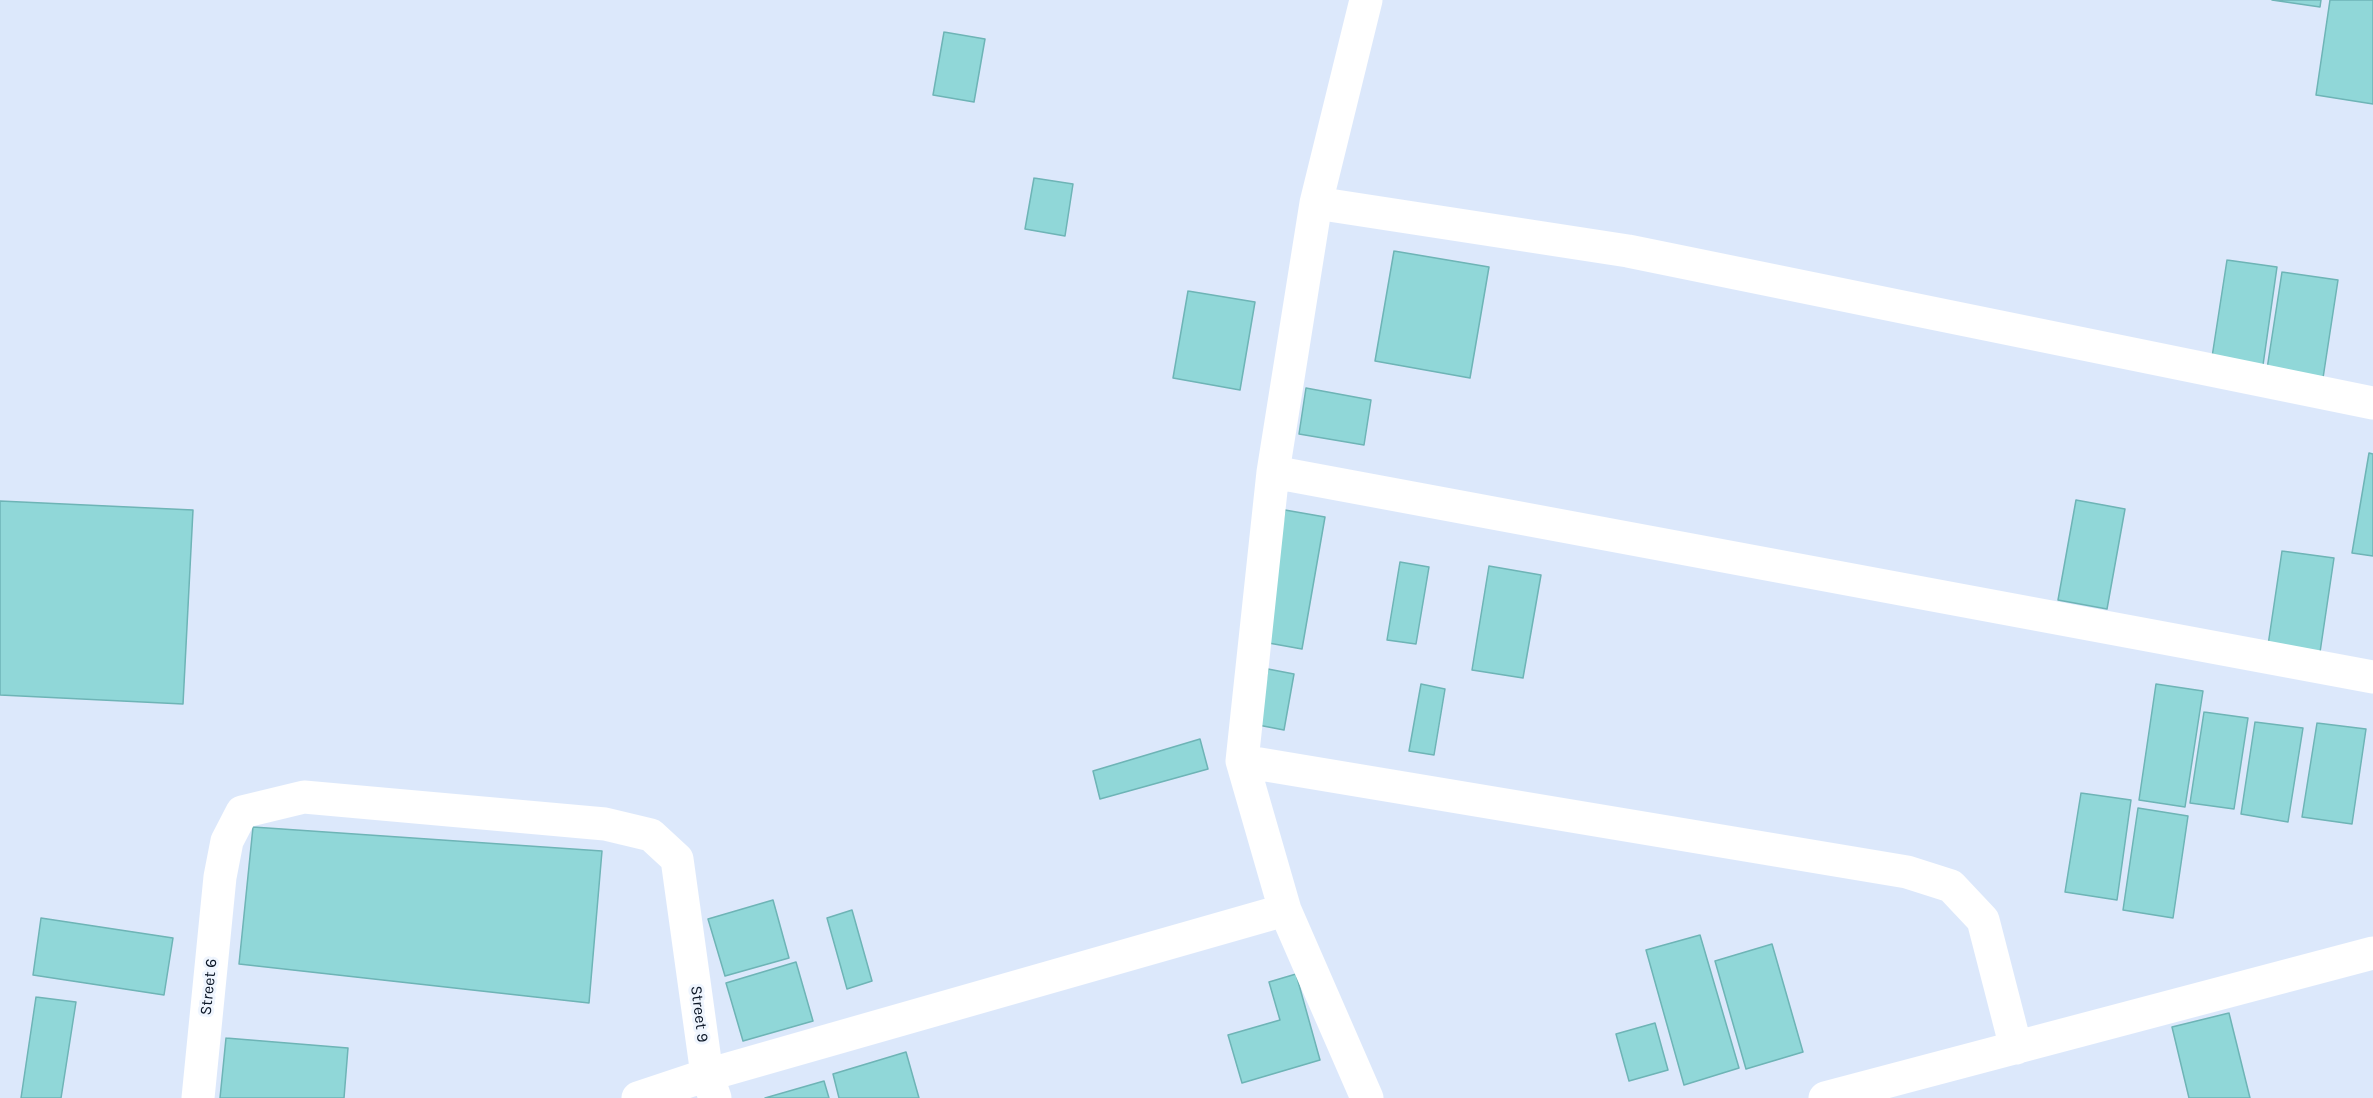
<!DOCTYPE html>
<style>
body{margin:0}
canvas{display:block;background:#dce8fb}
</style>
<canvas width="2373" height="1098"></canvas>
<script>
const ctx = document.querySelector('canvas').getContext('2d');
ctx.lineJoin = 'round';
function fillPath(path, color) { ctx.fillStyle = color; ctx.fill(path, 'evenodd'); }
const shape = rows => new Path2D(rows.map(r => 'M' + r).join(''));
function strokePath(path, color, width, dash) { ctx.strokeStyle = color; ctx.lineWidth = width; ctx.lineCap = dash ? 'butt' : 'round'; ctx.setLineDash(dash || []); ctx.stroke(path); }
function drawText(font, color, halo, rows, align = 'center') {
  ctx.font = font + ' Karla,sans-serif'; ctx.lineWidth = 6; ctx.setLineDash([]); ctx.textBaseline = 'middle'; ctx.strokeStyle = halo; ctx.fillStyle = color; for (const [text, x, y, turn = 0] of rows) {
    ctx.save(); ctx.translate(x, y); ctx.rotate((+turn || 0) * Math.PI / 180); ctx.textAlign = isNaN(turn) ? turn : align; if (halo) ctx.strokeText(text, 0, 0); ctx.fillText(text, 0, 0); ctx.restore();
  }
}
const building = shape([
 [2272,0,2321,0,2320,7,2272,0],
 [2330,0,2373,0,2373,104,2316,95,2330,0],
 [944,32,985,39,974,102,933,95,944,32],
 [1034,178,1073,184,1065,236,1025,229,1034,178],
 [1394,251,1489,267,1470,378,1375,361,1394,251],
 [2227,260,2277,267,2263,365,2212,357,2227,260],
 [2282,272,2338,280,2323,378,2267,369,2282,272],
 [1188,291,1255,302,1240,390,1173,378,1188,291],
 [1306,388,1371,400,1364,445,1299,434,1306,388],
 [2369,453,2373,454,2373,556,2352,553,2369,453],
 [2076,500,2125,509,2107,609,2058,600,2076,500],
 [0,501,193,510,183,704,0,695,0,501],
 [1285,510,1325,517,1302,649,1263,642,1285,510],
 [2282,551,2334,558,2319,659,2267,652,2282,551],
 [1400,562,1429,567,1416,644,1387,640,1400,562],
 [1489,566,1541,575,1523,678,1472,670,1489,566],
 [1268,669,1294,674,1284,730,1258,725,1268,669],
 [1421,684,1445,689,1434,755,1409,751,1421,684],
 [2156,684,2203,691,2185,807,2139,800,2156,684],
 [2204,712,2248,718,2234,809,2190,803,2204,712],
 [2255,722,2303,728,2288,822,2241,814,2255,722],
 [2317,723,2366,729,2352,824,2302,817,2317,723],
 [1200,739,1208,769,1100,799,1093,771,1200,739],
 [2081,793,2131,800,2117,900,2065,892,2081,793],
 [2138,808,2188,816,2173,918,2123,910,2138,808],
 [253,827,602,851,589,1003,239,964,253,827],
 [773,900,789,958,725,976,708,919,773,900],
 [852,910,872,981,847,989,827,918,852,910],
 [41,918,173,938,164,995,33,975,41,918],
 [1700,935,1739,1068,1684,1085,1646,950,1700,935],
 [1772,944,1803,1052,1746,1069,1715,961,1772,944],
 [796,962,813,1021,743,1041,726,983,796,962],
 [1296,974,1320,1060,1242,1083,1228,1035,1280,1020,1269,982,1296,974],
 [36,997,76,1002,61,1098,21,1098,36,997],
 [2229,1013,2250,1098,2189,1098,2172,1027,2229,1013],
 [1655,1023,1668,1070,1629,1081,1616,1034,1655,1023],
 [226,1038,348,1048,344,1098,220,1098,226,1038],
 [906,1052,919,1098,839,1098,833,1074,906,1052],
 [824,1081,829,1098,765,1098,824,1081]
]);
fillPath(building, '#90d7d8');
strokePath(building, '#6eb4b6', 1.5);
strokePath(shape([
 [1366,0,1316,203,1273,472,1242,761,1285,910,1367,1098],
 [1316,203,1628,251,2373,403],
 [1273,472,2373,677],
 [1242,761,1907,872,1951,886,1983,920,2016,1048],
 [198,1098,220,877,227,841,242,812,304,797,605,824,651,835,677,859,707,1075,715,1098],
 [638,1098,707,1075,1285,910],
 [1825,1098,2373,953]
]), '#fff', 33);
drawText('16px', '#0b1626', '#eff5fe', [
 ["Street 6",209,987,-84],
 ["Street 9",699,1014,83]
]);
</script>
